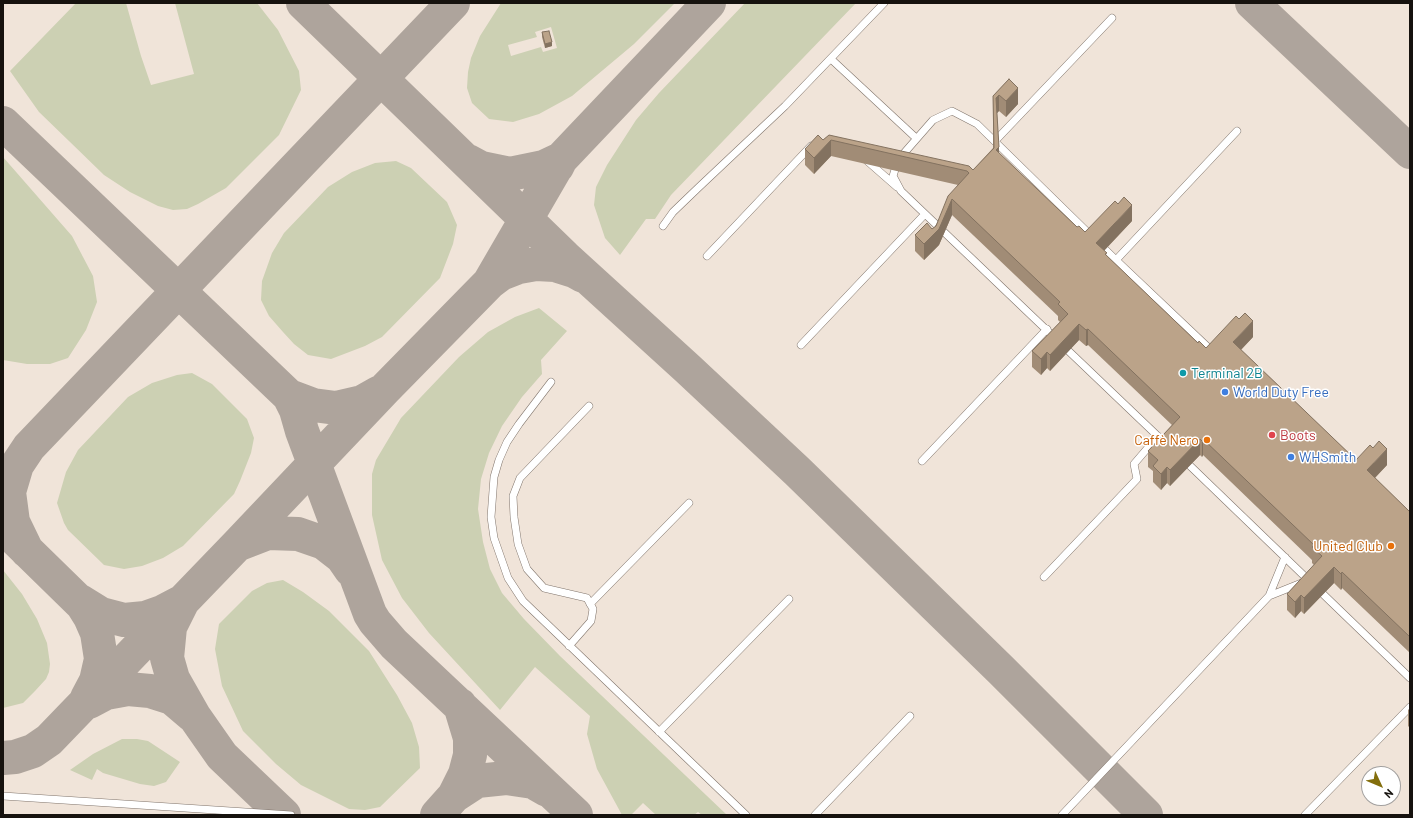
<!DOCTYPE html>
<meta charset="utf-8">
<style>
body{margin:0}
#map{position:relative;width:1413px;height:818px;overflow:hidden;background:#f0e4d9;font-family:Barlow,sans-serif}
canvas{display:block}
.frame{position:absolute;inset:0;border:4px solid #16120e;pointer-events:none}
.north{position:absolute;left:1361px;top:766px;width:40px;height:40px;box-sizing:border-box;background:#fff;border:1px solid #a2a09f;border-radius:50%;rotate:134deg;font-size:11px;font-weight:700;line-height:16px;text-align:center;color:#16120e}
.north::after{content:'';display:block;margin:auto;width:14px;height:18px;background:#836e0c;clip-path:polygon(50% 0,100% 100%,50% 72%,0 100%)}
</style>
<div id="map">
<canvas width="1413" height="818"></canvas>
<div class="frame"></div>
<div class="north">N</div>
</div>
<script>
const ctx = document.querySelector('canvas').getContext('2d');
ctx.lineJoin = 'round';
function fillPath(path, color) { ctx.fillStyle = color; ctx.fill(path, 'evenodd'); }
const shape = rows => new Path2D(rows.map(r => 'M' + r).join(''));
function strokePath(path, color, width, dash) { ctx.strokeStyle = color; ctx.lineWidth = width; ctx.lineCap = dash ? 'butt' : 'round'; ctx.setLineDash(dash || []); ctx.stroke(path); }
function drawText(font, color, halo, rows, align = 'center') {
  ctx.font = font + ' Barlow,sans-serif'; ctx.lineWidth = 3; ctx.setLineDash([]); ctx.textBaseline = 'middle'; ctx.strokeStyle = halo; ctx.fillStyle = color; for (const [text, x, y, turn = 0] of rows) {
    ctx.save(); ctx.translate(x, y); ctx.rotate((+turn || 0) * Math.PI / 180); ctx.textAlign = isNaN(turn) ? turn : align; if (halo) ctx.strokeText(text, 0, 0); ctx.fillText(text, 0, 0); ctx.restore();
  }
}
fillPath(shape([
 [76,3,126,3,141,56,151,85,194,74,175,3,257,3,278,30,299,71,301,90,279,135,226,188,198,204,187,209,173,210,158,206,130,192,104,175,69,141,39,112,10,71],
 [501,3,675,3,634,44,572,96,539,114,513,122,489,119,472,103,467,88,468,72,471,58,480,36],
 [551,27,557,48,543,52,541,47,511,56,508,45,537,37,535,32],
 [745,3,856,3,671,195,655,219,646,219,620,255,605,238,594,205,596,187,607,165,636,120,659,93],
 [3,157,72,236,93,276,97,302,86,330,68,358,50,364,27,364,3,360],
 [396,161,411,168,447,202,457,225,453,244,440,278,382,337,365,346,331,359,308,355,294,344,283,332,269,316,261,300,262,281,272,253,284,233,328,187,352,172,375,163],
 [539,308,567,331,541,360,542,374,522,397,502,426,489,453,481,479,478,509,483,542,490,569,502,593,524,619,560,656,727,815,702,815,698,812,694,815,656,815,643,803,631,815,622,815,597,769,587,734,590,716,535,667,500,710,429,633,402,598,382,560,372,515,372,474,376,460,401,418,459,357,488,332,515,317],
 [192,373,212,384,247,419,254,438,251,453,240,481,234,494,183,546,163,558,142,566,124,569,104,565,68,530,64,523,57,503,66,472,78,450,128,397,152,383,177,375],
 [3,570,22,594,37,619,47,643,50,664,49,672,46,679,35,691,23,703,3,708],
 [283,580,303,592,329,611,369,651,397,695,412,723,419,747,420,768,380,807,365,810,349,809,301,785,276,764,243,731,222,686,215,649,219,624,252,591,267,583],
 [122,739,137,739,148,741,180,762,166,782,154,786,140,784,103,773,97,769,92,780,70,770,93,754]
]), '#ccd0b3');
strokePath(shape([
 [303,3,565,257,688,369,797,471,1001,670,1146,815],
 [1252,3,1410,152],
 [3,123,289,396,296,410,302,431,370,614,375,622,394,644,576,815],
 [468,161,481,168,510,174,544,167,561,159,557,167],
 [491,280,489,283,501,274,519,267,536,264,555,265,574,271,583,276],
 [289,396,313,405,336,408,362,402,378,393],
 [11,535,96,618],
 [237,545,268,533,298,534,324,543,342,557,351,570],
 [27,551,13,522,9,492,17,465,29,447,453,3],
 [80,601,101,614,124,620,145,618,162,612,183,601,170,627,167,658,173,679,194,716,222,756,284,815],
 [80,601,90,617,97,633,101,659,96,681,87,698],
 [89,702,106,693,128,689,150,691,172,698,192,715],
 [3,758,15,757,33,751,49,740,237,545,385,389,489,283,561,159,709,3],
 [454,796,477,781,506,778,533,782,547,790],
 [437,815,454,796,465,774,470,755,470,738,460,705]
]), '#aea49c', 34);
const lane = shape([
 [831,59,916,138],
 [995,141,1112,18],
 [865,159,897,187],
 [663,226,673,212,698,188,785,106,884,3],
 [707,256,811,146],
 [1116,260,1237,131],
 [801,345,925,214],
 [551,382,519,424,507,442,499,460,494,477,491,517,494,538,508,578,523,601,746,815],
 [1166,444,901,191,893,176,898,160,933,120,952,111,977,124,1116,260,1213,352],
 [1184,460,1410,678],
 [922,461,1047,329],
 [1285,557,1269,596,1304,582],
 [1044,577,1137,479,1134,464,1158,436],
 [590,604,689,503],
 [569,646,591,621,593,609,587,598,544,588,527,569,518,544,514,517,513,496,520,478,589,406],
 [659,732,789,599],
 [3,796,291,815],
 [815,815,910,716],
 [1062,815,1269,596],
 [1305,815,1410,707]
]);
strokePath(lane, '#81756c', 8);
strokePath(lane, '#fff', 7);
fillPath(shape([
 [542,32,552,46,545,48,542,37],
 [1009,79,1018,104,1006,117,999,111,997,113,999,153,1077,227,1085,232,1132,221,1104,251,1107,256,1198,343,1206,348,1253,337,1241,350,1356,460,1387,465,1375,478,1410,512,1410,653,1342,588,1341,590,1334,583,1304,614,1301,611,1295,618,1287,610,1287,594,1314,565,1312,563,1312,560,1203,455,1202,457,1200,455,1170,486,1167,483,1161,490,1153,482,1153,471,1148,467,1148,451,1172,425,1088,345,1086,346,1079,340,1050,371,1047,368,1041,375,1032,367,1032,351,1060,322,1058,320,1058,316,952,215,939,245,924,260,915,251,915,235,932,229,936,226,958,185,831,156,814,174,805,165,805,149,823,140,829,135,973,170,993,148,993,96],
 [1410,708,1410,728,1408,726,1408,710]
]), '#a18c76');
fillPath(shape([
 [552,42,552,46,545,48,545,44],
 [1018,88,1018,104,1006,117,1006,101],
 [999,95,999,111,996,114,996,98],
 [831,140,831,156,814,174,814,158],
 [999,147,999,164,996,150],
 [952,199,952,215,939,245,924,260,924,244],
 [1132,205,1132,221,1096,259,1096,243],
 [1253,321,1253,337,1233,358,1233,342],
 [1079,324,1079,340,1050,371,1050,355],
 [1088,329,1088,345,1086,346,1086,330],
 [1047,352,1047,368,1041,375,1041,359],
 [1200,439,1200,455,1170,486,1170,470],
 [1203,439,1203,455,1202,457,1202,441],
 [1387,449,1387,465,1367,486,1367,470],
 [1167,467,1167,483,1161,490,1161,474],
 [1334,567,1334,583,1304,614,1304,598],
 [1342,572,1342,588,1341,590,1341,574],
 [1301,595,1301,611,1295,618,1295,602]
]), '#837260');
const building = shape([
 [549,31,552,42,545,44,542,32,549,31],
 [1009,79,1018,88,1006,101,999,95,996,98,999,147,996,150,1077,227,1079,226,1085,232,1115,201,1118,204,1124,197,1132,205,1096,243,1107,253,1105,254,1198,343,1199,341,1206,348,1236,316,1239,319,1245,313,1253,321,1233,342,1356,460,1370,445,1373,448,1379,441,1387,449,1367,470,1410,512,1410,637,1342,572,1341,574,1334,567,1304,598,1301,595,1295,602,1287,594,1322,556,1312,547,1314,545,1203,439,1202,441,1200,439,1170,470,1167,467,1161,474,1153,466,1158,460,1148,451,1180,417,1088,329,1086,330,1079,324,1050,355,1047,352,1041,359,1032,351,1068,314,1058,304,1060,302,952,199,939,229,924,244,915,235,927,223,932,229,936,226,948,196,969,173,967,171,831,140,814,158,805,149,818,135,823,140,829,135,969,166,973,170,994,148,993,96,1009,79]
]);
fillPath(building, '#bba389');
strokePath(building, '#837260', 1);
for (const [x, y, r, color] of [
 [1183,373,4,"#0f9aa8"],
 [1225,392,4,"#3f7fe0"],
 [1272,435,4,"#e0444e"],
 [1207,440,4,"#e8710a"],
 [1291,457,4,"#3f7fe0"],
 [1391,546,4,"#e8710a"]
]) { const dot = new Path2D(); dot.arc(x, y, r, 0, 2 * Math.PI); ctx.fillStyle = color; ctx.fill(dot); strokePath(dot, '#fff', 1.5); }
drawText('14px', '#0d838f', '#fff', [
 ["Terminal 2B",1191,373]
], 'left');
drawText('14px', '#366cbe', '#fff', [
 ["World Duty Free",1233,392],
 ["WHSmith",1299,457]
], 'left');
drawText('14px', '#be3a42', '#fff', [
 ["Boots",1280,435]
], 'left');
drawText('14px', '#c56008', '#fff', [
 ["Caffè Nero",1199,440],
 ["United Club",1383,546]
], 'right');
</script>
